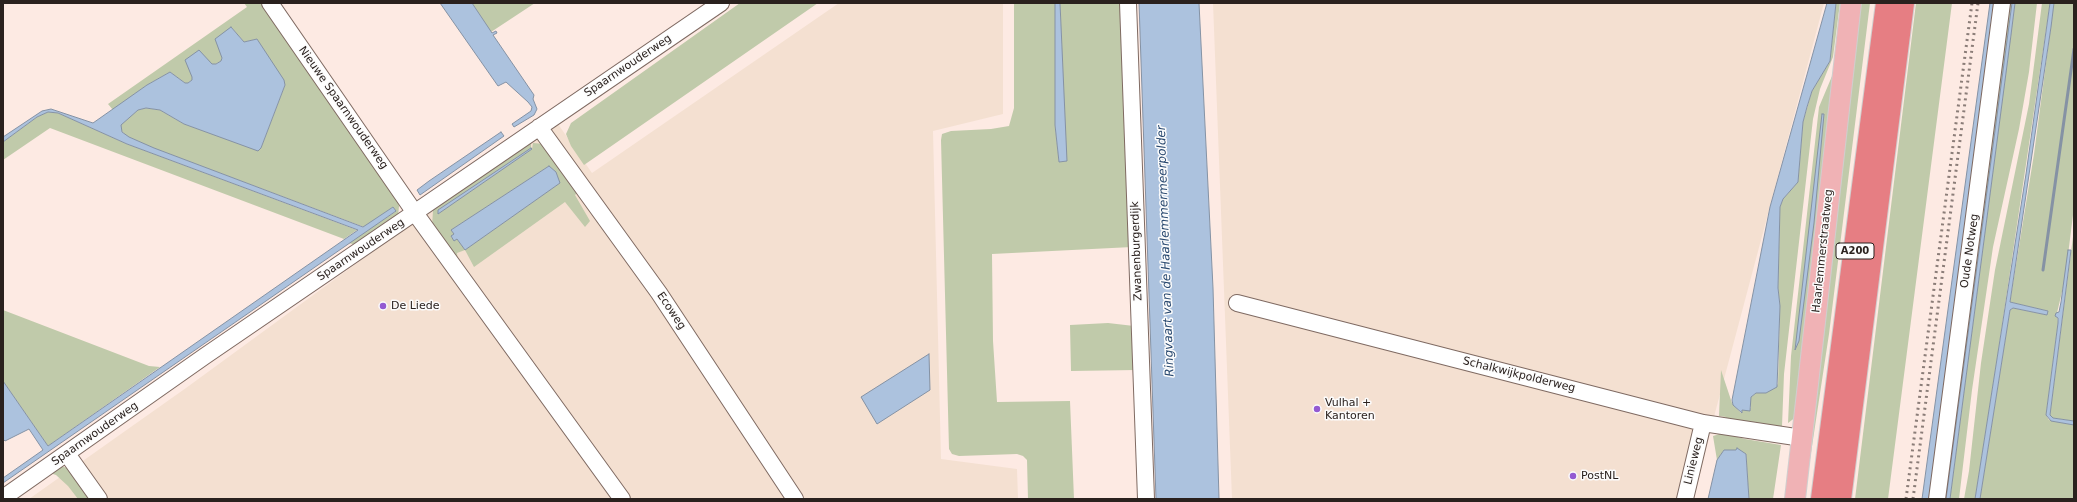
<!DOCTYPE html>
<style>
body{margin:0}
#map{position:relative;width:2077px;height:502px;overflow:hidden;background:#fdeae3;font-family:"DejaVu Sans",sans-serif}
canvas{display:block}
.frame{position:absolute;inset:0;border:4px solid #2a211e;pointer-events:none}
</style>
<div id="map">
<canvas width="2077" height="502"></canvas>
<div class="frame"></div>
</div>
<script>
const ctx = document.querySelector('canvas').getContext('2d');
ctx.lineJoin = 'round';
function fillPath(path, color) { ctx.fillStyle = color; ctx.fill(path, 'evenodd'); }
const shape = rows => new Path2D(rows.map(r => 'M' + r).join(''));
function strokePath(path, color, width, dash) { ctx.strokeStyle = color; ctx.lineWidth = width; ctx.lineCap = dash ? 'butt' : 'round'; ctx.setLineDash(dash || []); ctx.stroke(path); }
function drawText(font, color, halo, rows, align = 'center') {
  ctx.font = font + ' "DejaVu Sans",sans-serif'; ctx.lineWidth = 3; ctx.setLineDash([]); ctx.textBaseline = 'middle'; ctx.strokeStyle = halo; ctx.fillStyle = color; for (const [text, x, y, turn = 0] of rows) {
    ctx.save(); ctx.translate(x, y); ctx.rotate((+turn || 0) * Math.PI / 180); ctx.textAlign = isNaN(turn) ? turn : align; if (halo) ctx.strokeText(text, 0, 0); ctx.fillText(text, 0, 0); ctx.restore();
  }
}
fillPath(shape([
 [839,3,1003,3,1003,114,933,131,941,459,1017,469,1018,499,29,499,186,388,409,225,558,124,592,173],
 [1213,3,1824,3,1715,413,1694,499,1232,499]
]), '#f4e0d1');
fillPath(shape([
 [244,3,262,3,397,199,399,206,398,217,357,245,348,243,395,212,393,207,364,227,153,148,126,136,120,129,120,125,138,110,146,108,160,110,184,124,258,150,261,148,285,85,257,39,244,42,231,27,221,61,192,77,192,80,188,83,185,83,170,72,147,85,113,110,108,104,247,7],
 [472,3,535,3,491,32],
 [740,3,818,3,584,165,571,146,566,134,571,123],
 [1014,3,1055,3,1055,125,1059,162,1066,161,1060,3,1124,3,1132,247,992,254,993,341,997,402,1070,401,1074,499,1028,499,1027,460,1023,456,1017,454,959,456,952,454,949,449,941,140,942,134,951,131,991,129,1009,126,1014,108],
 [1836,3,1840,3,1833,57,1820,89,1813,119,1784,374,1782,426,1774,427,1724,421,1726,417,1719,416,1721,370,1732,403,1741,413,1742,410,1751,408,1749,402,1751,397,1756,393,1766,393,1778,384,1780,306,1778,288,1780,207,1783,199,1798,182,1803,122,1812,91,1830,61],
 [1857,3,1870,3,1829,334,1804,499],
 [1916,3,1952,3,1888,499,1855,499],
 [2006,3,2012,3,2004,65,1946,499,1941,499],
 [2015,3,2037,3,2029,72,2019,129,1993,247,1972,390,1959,499,1950,499],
 [2042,3,2050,3,1996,366,1975,499,1964,499,1969,471,1981,363,1995,270,2029,104],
 [2054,3,2074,3,2074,207,2065,279,2057,313,2058,323,2046,415,2049,420,2074,425,2074,499,1980,499,2010,310,2013,308,2047,315,2048,311,2010,302,2034,154],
 [1835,69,1796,417,1788,423,1791,356,1819,107],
 [48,112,58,113,127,144,357,230,344,239,50,128,3,160,3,142,37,117],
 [531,143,531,148,438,210,438,214,532,149,533,143,544,144,578,192,575,195,590,221,585,227,565,202,474,267,465,250,457,253,458,263,432,227,433,210,525,145],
 [549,166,556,172,560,183,465,250,457,239,454,240,451,237,454,234,451,230],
 [2074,229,2074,421,2053,418,2050,415],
 [3,310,149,366,160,367,48,446,3,381],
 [1108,323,1134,326,1136,370,1071,371,1070,325],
 [1723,433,1745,439,1781,445,1773,499,1749,499,1746,454,1738,450,1738,448,1736,450,1724,450,1717,460,1713,436],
 [61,466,70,469,94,499,78,499,68,486,56,475,50,473]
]), '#c0caaa');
const water = shape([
 [440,3,472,3,492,33,496,31,497,33,493,35,534,95,533,99,537,109,534,115,514,127,512,124,531,111,532,107,528,102,506,82,498,86,440,3],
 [1055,3,1060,3,1067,161,1059,162,1055,125,1055,3],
 [1139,3,1199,3,1213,288,1219,499,1156,499,1139,3],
 [1827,3,1836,3,1830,61,1812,91,1807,107,1803,122,1798,182,1783,199,1780,207,1778,288,1780,306,1777,387,1766,393,1756,393,1751,397,1750,411,1742,410,1742,413,1733,405,1732,400,1770,207,1827,3],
 [1990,3,1996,3,1930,499,1922,499,1990,3],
 [2012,3,2015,3,2011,35,1950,499,1946,499,2012,3],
 [2050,3,2054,3,2051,27,2010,302,2048,311,2047,315,2013,308,2010,310,1980,499,1975,499,2026,174,2050,3],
 [231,27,244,42,257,39,284,80,285,85,261,148,258,151,184,124,160,110,146,108,138,110,121,125,122,132,129,137,154,148,363,227,393,207,396,211,3,483,3,478,43,450,29,429,5,441,3,439,3,381,48,446,358,230,127,144,58,113,48,112,37,117,3,142,3,137,42,111,51,109,93,123,147,85,170,72,185,83,188,83,192,80,192,77,185,60,199,50,212,64,216,64,221,61,222,58,215,39,231,27],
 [1822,114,1824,114,1814,223,1799,341,1795,350,1822,114],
 [501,132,504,136,420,195,417,190,429,181,501,132],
 [531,148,532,149,438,214,438,210,531,148],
 [549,166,556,172,560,183,465,250,457,239,454,241,451,236,454,234,451,230,549,166],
 [2068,250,2071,250,2050,415,2053,418,2074,421,2074,425,2051,421,2046,415,2058,323,2058,318,2055,316,2056,313,2059,312,2061,302,2068,250],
 [929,354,930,390,877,424,861,397,929,354],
 [1737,448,1746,454,1749,499,1708,499,1717,460,1724,450,1736,450,1737,448]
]);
fillPath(water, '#acc2de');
strokePath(water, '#8592a4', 1);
strokePath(shape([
 [2043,270,2074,49]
]), '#8592a4', 3);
const minor = shape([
 [270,3,415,213,622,499],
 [1128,3,1146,499],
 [539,127,659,293,795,499],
 [1237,303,1703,423,1802,438],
 [67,454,99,499],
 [3,498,205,356,721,3],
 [1685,499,1703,423],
 [1937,499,2002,3]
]);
const major = shape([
 [1795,499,1851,3]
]);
const highway = shape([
 [1822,499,1887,3],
 [1840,499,1903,3]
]);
strokePath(minor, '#7f6a62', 18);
strokePath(major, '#d0cece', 22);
strokePath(highway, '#d0cece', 24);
strokePath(minor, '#fff', 16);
strokePath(major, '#f0b2b5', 20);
strokePath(highway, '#e67e83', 22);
strokePath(shape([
 [1906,499,1972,3],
 [1913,499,1978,3]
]), '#8b7d78', 3, [2, 4]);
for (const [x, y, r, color] of [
 [383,306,4,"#935ad2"],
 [1317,409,4,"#935ad2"],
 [1573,476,4,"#935ad2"]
]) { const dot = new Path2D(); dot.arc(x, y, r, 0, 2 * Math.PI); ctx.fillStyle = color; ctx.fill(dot); strokePath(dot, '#fcfcfc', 1.5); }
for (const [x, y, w] of [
 [1855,251,38]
]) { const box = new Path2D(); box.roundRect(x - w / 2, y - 8, w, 16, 3); ctx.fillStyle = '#fcfcfc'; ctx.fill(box); strokePath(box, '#2a211e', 1); }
drawText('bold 10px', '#2a211e', null, [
 ["A200",1855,251]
]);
drawText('11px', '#2a211e', '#fcfcfc', [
 ["Spaarnwouderweg",628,66,-34],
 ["Nieuwe Spaarnwouderweg",343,108,55],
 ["Spaarnwouderweg",361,250,-34],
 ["Zwanenburgerdijk",1137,251,-92],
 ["Haarlemmerstraatweg",1823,251,-84],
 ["Oude Notweg",1970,251,-82],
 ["Ecoweg",671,311,56],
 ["Schalkwijkpolderweg",1519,375,14],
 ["Spaarnwouderweg",95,434,-35],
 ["Linieweg",1694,461,-76]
]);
drawText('11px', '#2a211e', '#fcfcfc', [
 ["De Liede",391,306],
 ["Vulhal +",1325,403],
 ["Kantoren",1325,416],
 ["PostNL",1581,476]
], 'left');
drawText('italic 12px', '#28486f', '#fcfcfc', [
 ["Ringvaart van de Haarlemmermeerpolder",1166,251,-92]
]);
</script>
